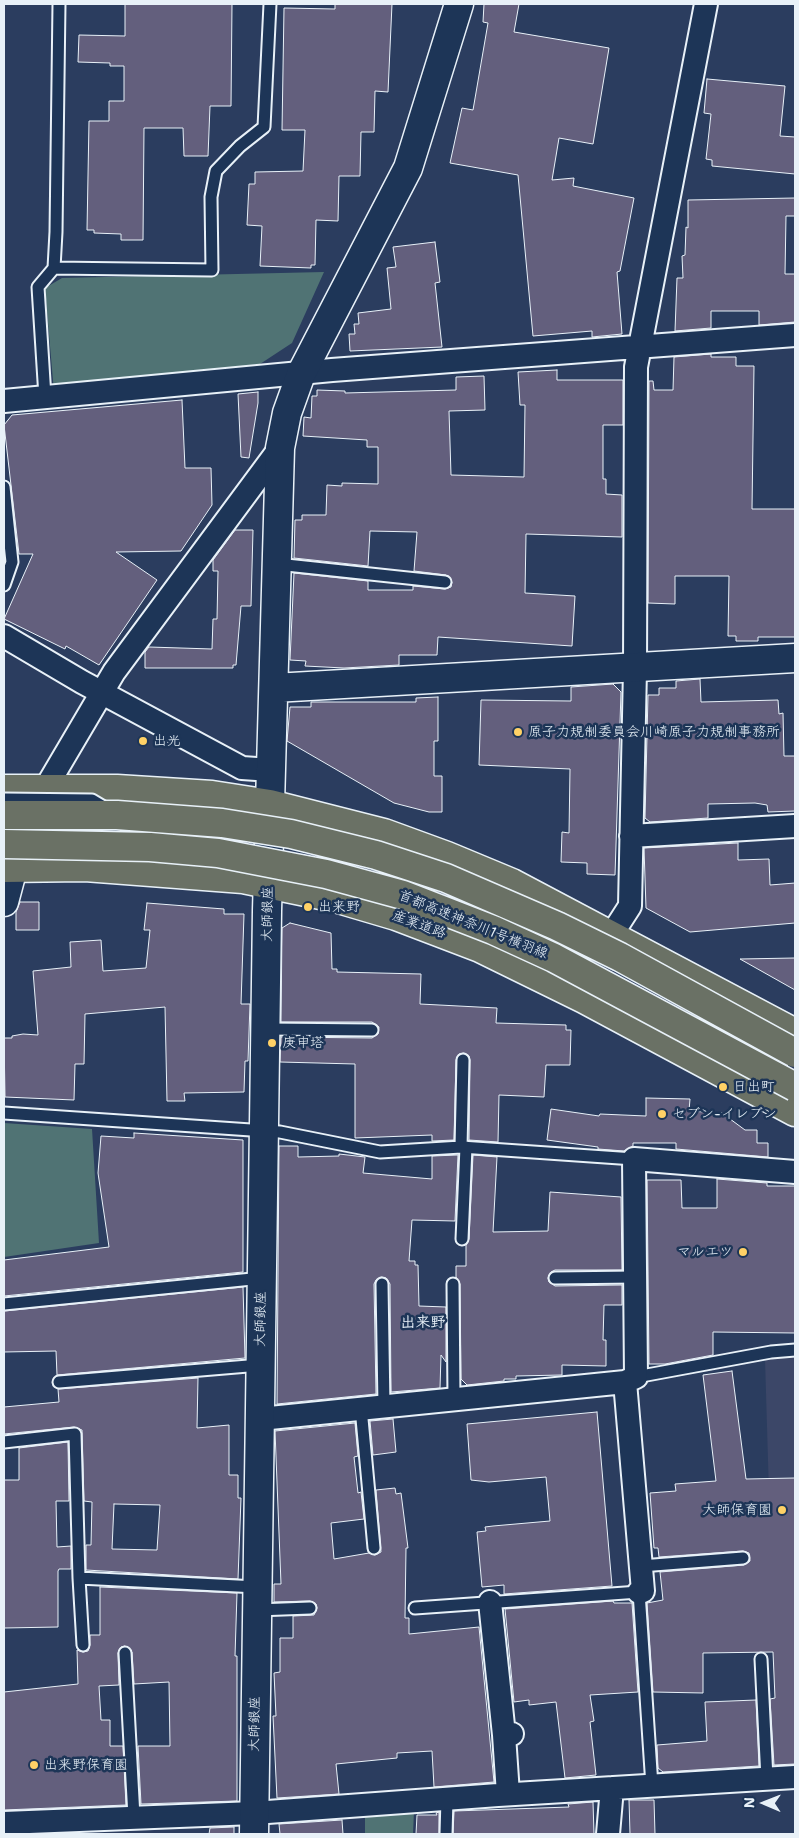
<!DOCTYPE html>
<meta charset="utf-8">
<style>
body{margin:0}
#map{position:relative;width:799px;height:1838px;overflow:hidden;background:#2b3d5f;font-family:"Shantell Sans",sans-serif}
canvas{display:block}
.frame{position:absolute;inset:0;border:5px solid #e8f1f8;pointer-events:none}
.north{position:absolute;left:739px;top:1778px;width:50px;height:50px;-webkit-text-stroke:4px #1d3557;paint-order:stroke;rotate:271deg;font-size:14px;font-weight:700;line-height:20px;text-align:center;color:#e8f1f8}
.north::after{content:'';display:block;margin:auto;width:18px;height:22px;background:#e8f1f8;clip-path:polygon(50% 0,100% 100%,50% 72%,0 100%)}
</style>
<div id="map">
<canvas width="799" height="1838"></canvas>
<div class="frame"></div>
<div class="north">N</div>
</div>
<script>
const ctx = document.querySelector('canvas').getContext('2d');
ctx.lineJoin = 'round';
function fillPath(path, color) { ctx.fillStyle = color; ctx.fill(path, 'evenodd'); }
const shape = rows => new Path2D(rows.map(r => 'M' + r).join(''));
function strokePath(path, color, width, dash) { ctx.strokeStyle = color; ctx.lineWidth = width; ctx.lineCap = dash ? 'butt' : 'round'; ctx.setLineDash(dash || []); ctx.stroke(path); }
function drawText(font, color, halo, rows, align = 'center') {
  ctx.font = font + ' "Shantell Sans","Klee One",sans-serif'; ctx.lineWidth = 5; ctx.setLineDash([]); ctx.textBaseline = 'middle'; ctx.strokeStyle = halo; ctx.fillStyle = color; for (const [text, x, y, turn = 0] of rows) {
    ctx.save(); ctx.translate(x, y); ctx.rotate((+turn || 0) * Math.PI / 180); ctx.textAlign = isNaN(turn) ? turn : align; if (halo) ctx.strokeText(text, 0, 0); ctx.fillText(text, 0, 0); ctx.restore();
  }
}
fillPath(shape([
 [795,1358,795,1662,774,1663,765,1359]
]), '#3c4768');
fillPath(shape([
 [324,272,292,343,260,364,54,392,45,288,62,278],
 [4,1123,92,1129,99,1243,4,1257],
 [414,1811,413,1834,365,1834,365,1815]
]), '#507374');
const building = shape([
 [125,4,232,4,231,106,210,106,208,156,184,156,183,128,144,128,143,240,121,240,121,234,94,233,94,230,87,230,89,121,109,121,109,101,124,101,124,66,110,66,110,63,78,62,79,35,125,36,125,4],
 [335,4,392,4,388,92,375,91,374,132,361,132,360,176,339,176,338,221,316,220,315,265,311,265,311,268,260,266,262,226,247,225,249,184,255,184,255,172,303,171,305,130,282,130,284,8,335,9,335,4],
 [484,4,519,4,514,32,609,48,593,144,559,138,552,180,574,178,573,186,634,198,620,271,617,272,622,334,592,337,592,331,533,336,518,175,450,163,462,108,473,110,488,23,483,22,484,4],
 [707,79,785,86,780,136,795,137,795,174,712,166,712,160,706,159,711,114,704,113,707,79],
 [795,198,795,216,786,216,785,274,795,274,795,322,759,325,759,311,711,311,711,328,675,331,677,278,683,278,682,256,685,255,686,227,688,228,688,200,795,198],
 [435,242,440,282,435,283,442,347,350,351,349,334,355,334,354,324,359,324,358,313,391,309,387,268,396,267,393,247,435,242],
 [711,354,711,357,736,357,736,366,754,366,752,509,795,509,795,637,758,637,758,641,736,641,736,636,728,636,729,576,675,576,675,604,648,603,649,381,653,381,654,390,673,390,674,357,711,354],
 [557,370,557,380,623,380,623,425,603,425,603,479,606,479,606,494,622,495,622,537,526,534,525,593,575,596,572,646,438,637,437,655,399,655,399,665,344,668,305,666,306,661,290,660,294,573,368,581,368,590,413,590,413,586,445,589,451,587,452,582,446,575,414,571,417,532,370,531,368,566,294,558,295,520,302,520,302,515,326,515,327,485,342,486,342,483,378,484,378,447,367,447,367,440,303,436,304,417,311,418,312,396,317,396,317,390,345,391,345,393,456,390,456,377,484,376,485,410,449,411,451,475,524,477,525,405,520,405,518,372,557,370],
 [258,392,258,403,249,458,241,457,238,394,258,392],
 [182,400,185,468,211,468,212,505,181,551,116,552,157,580,99,665,66,646,65,649,4,619,33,554,19,554,4,425,12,415,182,400],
 [235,530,253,530,251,606,241,606,236,665,233,665,233,668,145,668,145,652,149,647,212,649,213,619,217,619,218,571,213,571,213,560,235,530],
 [700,679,701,702,778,700,779,714,783,713,784,756,795,756,795,811,768,812,767,805,755,803,708,804,708,818,650,822,645,818,648,695,659,695,659,688,676,688,676,681,700,679],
 [613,684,621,692,615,875,587,874,587,863,561,862,562,832,569,833,570,769,479,765,481,700,571,701,571,687,613,684],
 [438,697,438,741,434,741,434,776,442,776,442,812,429,812,394,803,287,741,290,707,311,707,311,702,416,702,416,698,438,697],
 [738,843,738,860,769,859,770,885,795,883,795,923,690,932,646,908,644,848,738,843],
 [20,902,39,902,39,930,16,930,16,912,20,902],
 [147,903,224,909,224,914,244,914,241,1004,250,1004,248,1061,245,1061,244,1092,184,1093,185,1101,167,1101,165,1007,85,1014,84,1064,75,1064,74,1100,5,1097,4,1038,12,1038,12,1036,23,1034,38,1035,33,971,71,967,70,942,101,940,103,971,146,968,150,930,144,930,147,903],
 [290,923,331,933,332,969,337,969,337,972,421,974,420,1004,497,1008,496,1023,566,1025,566,1030,571,1030,570,1065,546,1065,544,1097,499,1095,498,1142,469,1140,470,1060,469,1056,464,1053,459,1054,456,1060,454,1140,432,1141,432,1135,355,1138,355,1064,280,1062,281,1037,372,1038,378,1034,379,1027,372,1022,281,1022,282,928,290,923],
 [795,958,795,990,740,959,795,958],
 [646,1098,690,1099,689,1111,722,1113,745,1130,757,1130,757,1143,768,1143,768,1157,676,1149,676,1143,633,1143,633,1146,624,1151,598,1149,598,1147,547,1140,551,1109,599,1116,600,1114,646,1116,646,1098],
 [134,1133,243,1140,243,1272,4,1296,4,1260,109,1247,98,1173,101,1136,134,1138,134,1133],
 [279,1146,298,1146,298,1157,339,1156,339,1154,365,1157,363,1173,432,1179,432,1156,458,1155,455,1221,412,1220,409,1261,415,1261,415,1265,418,1265,419,1306,446,1307,446,1362,441,1355,440,1388,391,1392,390,1284,386,1278,381,1277,376,1280,374,1284,376,1394,277,1404,279,1146],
 [473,1155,497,1157,493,1232,548,1231,550,1192,621,1197,622,1270,555,1270,551,1272,548,1278,549,1282,555,1286,622,1285,622,1305,604,1305,603,1340,606,1340,606,1366,562,1365,562,1375,516,1376,516,1379,504,1379,504,1381,467,1385,461,1379,460,1284,456,1277,456,1266,466,1266,466,1245,469,1239,473,1155],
 [717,1179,767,1183,767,1186,795,1186,795,1333,713,1332,713,1355,665,1364,649,1364,647,1180,681,1180,682,1208,717,1208,717,1179],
 [243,1287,245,1358,57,1375,56,1351,4,1352,4,1311,243,1287],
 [732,1371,746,1479,795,1478,795,1764,774,1765,770,1699,775,1698,773,1652,703,1653,703,1693,653,1692,647,1603,663,1600,660,1572,744,1565,750,1561,749,1553,743,1551,659,1557,658,1548,654,1548,650,1493,676,1491,675,1484,716,1481,703,1375,732,1371],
 [198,1378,197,1428,229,1425,229,1475,238,1475,238,1498,241,1498,238,1579,86,1570,86,1545,91,1545,92,1502,84,1501,82,1430,74,1427,4,1434,4,1407,59,1402,58,1389,198,1378],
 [114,1504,160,1505,157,1550,112,1549,114,1504],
 [597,1412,612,1586,504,1594,504,1585,482,1587,477,1532,486,1531,485,1527,493,1526,550,1521,546,1477,489,1482,471,1480,467,1424,597,1412],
 [393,1419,396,1452,373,1455,370,1421,393,1419],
 [355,1423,358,1456,354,1457,358,1493,361,1492,364,1519,331,1523,334,1559,369,1553,375,1555,381,1552,376,1490,395,1488,396,1494,401,1493,408,1548,406,1548,405,1618,409,1618,409,1634,479,1627,494,1782,434,1787,432,1751,397,1753,397,1758,336,1764,339,1794,277,1798,273,1716,276,1716,274,1673,280,1672,280,1638,293,1638,293,1616,314,1615,317,1608,316,1604,310,1601,274,1602,274,1584,281,1584,275,1431,355,1423],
 [68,1442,69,1501,56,1501,57,1547,71,1546,71,1569,59,1569,58,1571,58,1627,4,1628,4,1480,19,1480,19,1448,68,1442],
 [100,1587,237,1593,235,1656,237,1656,237,1801,141,1804,138,1746,170,1746,169,1682,134,1684,132,1652,125,1646,121,1647,118,1653,119,1685,99,1686,101,1720,110,1720,110,1746,123,1746,126,1805,4,1810,4,1692,78,1684,77,1650,83,1652,88,1651,90,1645,90,1635,100,1635,100,1587],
 [613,1601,614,1603,632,1603,638,1692,590,1695,594,1721,590,1722,596,1775,565,1778,556,1702,529,1705,529,1700,514,1702,505,1609,613,1601],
 [756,1700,759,1766,663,1772,658,1768,657,1745,707,1741,705,1702,756,1700],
 [629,1800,654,1800,655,1834,630,1834,629,1800],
 [593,1802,594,1834,453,1834,454,1811,569,1807,568,1804,593,1802],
 [439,1812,439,1834,416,1834,417,1815,437,1815,436,1813,439,1812],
 [342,1820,343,1834,280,1834,279,1824,342,1820],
 [234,1827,234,1834,209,1834,210,1828,234,1827]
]);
fillPath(building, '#635f7d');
strokePath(building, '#e8f1f8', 1);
const lane = shape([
 [54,268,212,270,211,197,216,171,240,146,264,127,270,4],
 [45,397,38,287,54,268,56,232,59,4],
 [4,487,12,562,4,585],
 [277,564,445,582],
 [266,1029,372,1030],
 [4,1113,280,1132,380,1152,461,1147,634,1159],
 [461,1147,463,1060],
 [462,1239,466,1147],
 [555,1278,635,1277],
 [382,1284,384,1406],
 [453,1284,454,1399],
 [4,1304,262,1278],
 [636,1377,771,1352,795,1350],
 [59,1382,260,1365],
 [361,1408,374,1548],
 [4,1442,75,1434,79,1578,257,1587],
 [641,1566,743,1558],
 [79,1578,83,1645],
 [415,1608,639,1592,652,1786],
 [257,1610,310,1608],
 [125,1653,134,1817],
 [761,1659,767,1779],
 [446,1834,447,1799]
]);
const street = shape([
 [4,401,332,370,795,335],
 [4,636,82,682,242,768,271,770],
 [45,789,114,672,280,448],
 [631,836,795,826],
 [612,934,630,906,635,669,636,367,706,4],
 [625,1382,643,1591,639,1592],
 [260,1419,625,1382,636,1377,634,1159,795,1172],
 [490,1602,504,1735],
 [508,1794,504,1735,512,1734],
 [4,1823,254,1813,498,1795,795,1777],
 [608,1834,612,1788]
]);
const secondary = shape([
 [274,688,795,658],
 [4,902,13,868,42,795],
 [254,1834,267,911,280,448,287,413,301,374,408,168,459,4]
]);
const primary = shape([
 [4,789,117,789,212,795,270,804,384,833,447,856,512,883,795,1033],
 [4,868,85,867,243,879,335,898,396,916,480,948,584,999,795,1112]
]);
strokePath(lane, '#e8f1f8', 15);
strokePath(street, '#e8f1f8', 26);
strokePath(secondary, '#e8f1f8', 31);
strokePath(primary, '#e8f1f8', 31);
strokePath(lane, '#1d3557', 11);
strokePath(street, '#1d3557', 22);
strokePath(secondary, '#1d3557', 28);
strokePath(primary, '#6a7165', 28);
const laneBridge = shape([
 [4,799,92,800,107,809]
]);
const highwayBridge = shape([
 [4,815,117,815,222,823,291,834,376,855,446,878,557,926,620,957,795,1053],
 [4,844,150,847,218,853,326,874,403,895,493,930,554,958,795,1087]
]);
strokePath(laneBridge, '#e8f1f8', 15, []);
strokePath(highwayBridge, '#e8f1f8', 31, []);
strokePath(laneBridge, '#1d3557', 11);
strokePath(highwayBridge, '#6a7165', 28);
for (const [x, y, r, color] of [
 [518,732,5,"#ffd166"],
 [143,741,5,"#ffd166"],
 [308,907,5,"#ffd166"],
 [272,1043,5,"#ffd166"],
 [723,1087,5,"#ffd166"],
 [662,1114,5,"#ffd166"],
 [743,1252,5,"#ffd166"],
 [782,1510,5,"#ffd166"],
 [34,1765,5,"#ffd166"]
]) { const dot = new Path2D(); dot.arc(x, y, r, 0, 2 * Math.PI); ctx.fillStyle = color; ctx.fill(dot); strokePath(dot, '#1d3557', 2); }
drawText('14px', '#e8f1f8', '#1d3557', [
 ["原子力規制委員会川崎原子力規制事務所",528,732],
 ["出光",153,741],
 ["出来野",318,907],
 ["庚申塔",282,1043],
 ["日出町",733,1087],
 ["セブン-イレブン",672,1114],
 ["マルエツ",733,1252,"right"],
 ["大師保育園",772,1510,"right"],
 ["出来野保育園",44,1765]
], 'left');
drawText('14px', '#e8f1f8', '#1d3557', [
 ["大師銀座",268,914,-89],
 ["産業道路",419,925,20],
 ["首都高速神奈川1号横羽線",473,925,22],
 ["大師銀座",261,1319,-89],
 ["大師銀座",255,1724,-89]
]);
drawText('bold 15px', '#e8f1f8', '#1d3557', [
 ["出来野",423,1323]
]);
</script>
